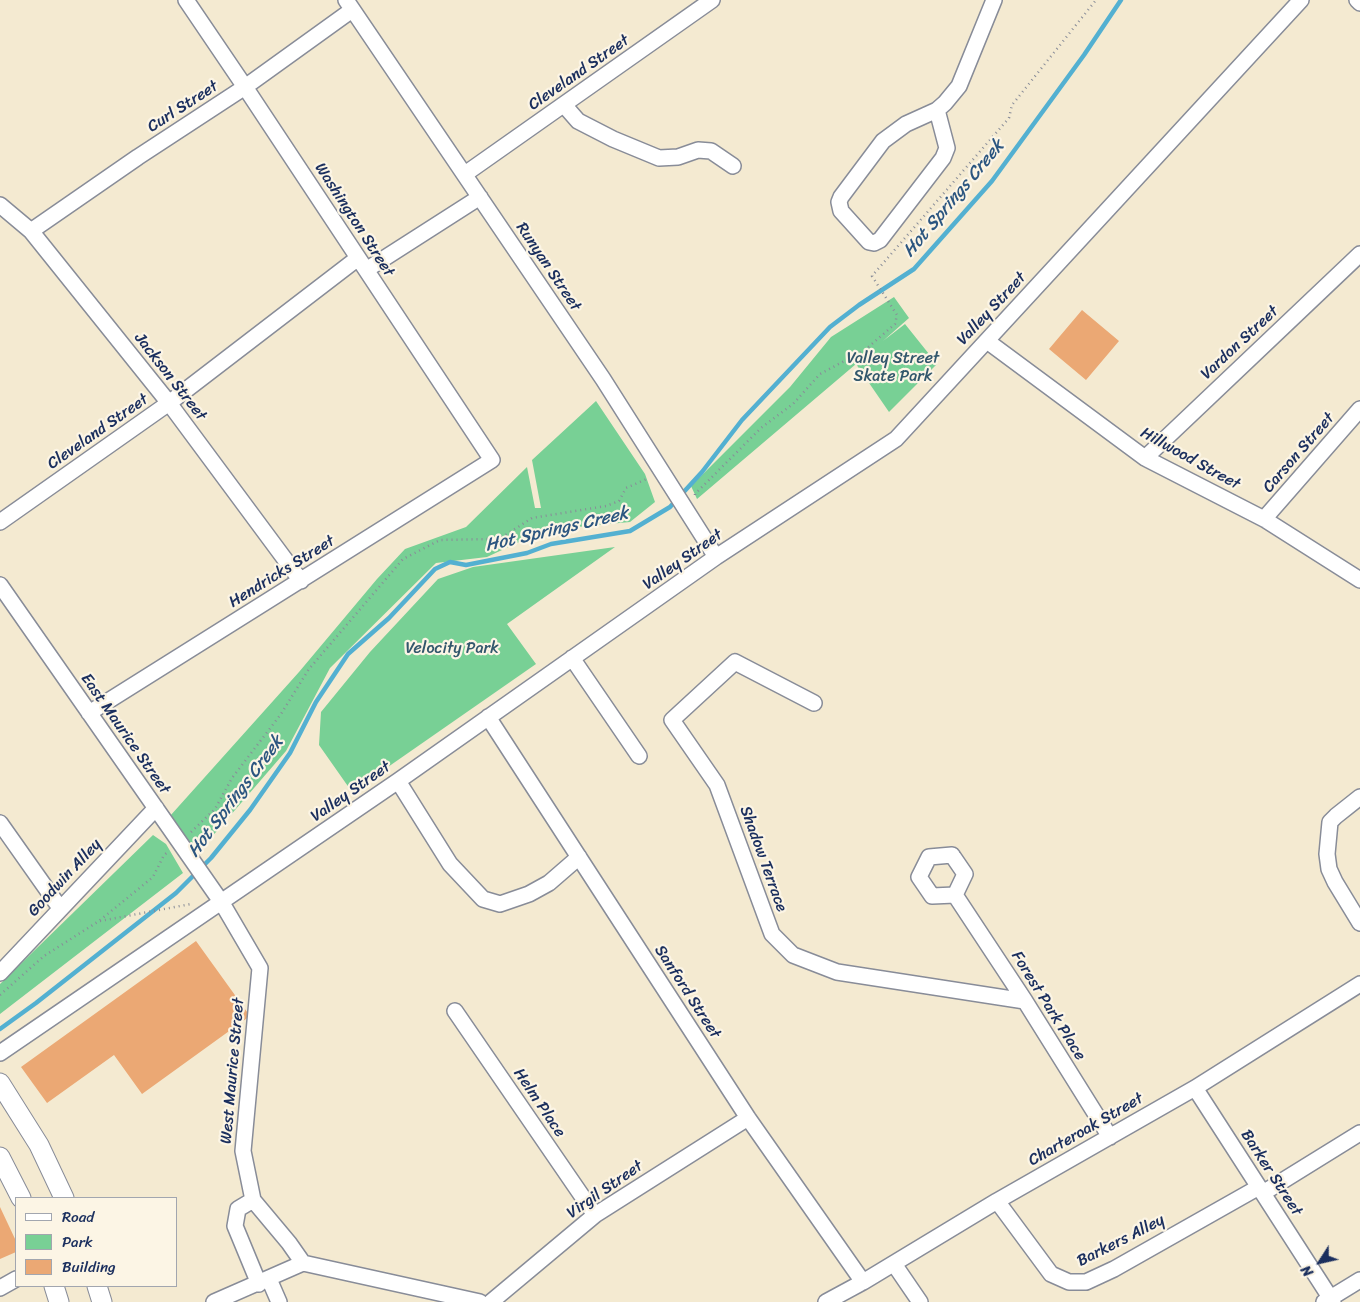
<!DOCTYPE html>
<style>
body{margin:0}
#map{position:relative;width:1360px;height:1302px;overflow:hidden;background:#f4ead1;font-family:Sriracha,sans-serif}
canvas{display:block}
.legend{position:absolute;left:15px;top:1197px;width:162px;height:90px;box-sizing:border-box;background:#fcf5e5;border:1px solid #a2a6af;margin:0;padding:6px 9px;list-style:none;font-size:15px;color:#1b2f5e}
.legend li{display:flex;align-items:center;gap:10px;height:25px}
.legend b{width:25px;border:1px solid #a2a6af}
.north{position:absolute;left:1295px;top:1237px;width:50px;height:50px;-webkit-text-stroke:4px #fcf5e5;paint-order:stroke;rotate:235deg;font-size:14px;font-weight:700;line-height:20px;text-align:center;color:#1b2f5e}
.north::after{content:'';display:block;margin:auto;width:18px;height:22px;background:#1b2f5e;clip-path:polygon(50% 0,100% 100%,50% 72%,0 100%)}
</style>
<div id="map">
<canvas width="1360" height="1302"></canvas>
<ul class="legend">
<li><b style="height:6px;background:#fff"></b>Road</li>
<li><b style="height:14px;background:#78d095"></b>Park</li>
<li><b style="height:14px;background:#eba874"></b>Building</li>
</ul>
<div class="north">N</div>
</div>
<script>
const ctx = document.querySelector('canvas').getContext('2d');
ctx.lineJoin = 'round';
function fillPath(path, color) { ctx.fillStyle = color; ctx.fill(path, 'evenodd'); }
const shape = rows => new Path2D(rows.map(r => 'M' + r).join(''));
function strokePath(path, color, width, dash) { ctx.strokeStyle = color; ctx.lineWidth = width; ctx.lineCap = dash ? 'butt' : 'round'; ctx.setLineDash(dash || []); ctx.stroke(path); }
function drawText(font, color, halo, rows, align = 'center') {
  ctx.font = font + ' Sriracha,sans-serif'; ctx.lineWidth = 4.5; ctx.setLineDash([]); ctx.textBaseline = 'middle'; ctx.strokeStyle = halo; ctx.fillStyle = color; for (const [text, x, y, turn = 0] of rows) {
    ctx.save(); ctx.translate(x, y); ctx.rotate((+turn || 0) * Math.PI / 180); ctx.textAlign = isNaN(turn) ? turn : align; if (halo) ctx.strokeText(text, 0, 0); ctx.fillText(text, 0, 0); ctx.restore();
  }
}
fillPath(shape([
 [894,297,909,318,883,341,905,324,937,364,889,412,856,364,697,499,691,486,790,387,831,337],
 [596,401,645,474,655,502,630,522,545,530,487,557,436,563,330,668,286,751,197,854,170,816,299,672,377,579,405,549,466,527,527,467,535,508,541,508,532,460],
 [615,547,507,624,536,664,352,792,319,745,321,712,370,652,438,579,473,567],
 [153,835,166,844,183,873,0,1014,0,984]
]), '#78d095');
strokePath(shape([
 [0,1029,36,1003,176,893,211,858,250,810,290,753,316,702,348,654,389,618,435,569,450,562,466,565,527,553,551,544,630,531,670,507,702,472,742,420,830,327,859,305,914,269,992,181,1084,55,1121,0]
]), '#53b0d1', 4.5);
fillPath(shape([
 [1082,310,1119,341,1086,380,1049,349],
 [196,941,250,1016,142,1094,114,1055,47,1103,21,1067],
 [0,1207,16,1241,16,1252,0,1259]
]), '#eba874');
const minor = shape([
 [346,0,603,379,716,557],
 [1357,0,1360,3],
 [564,105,578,121,613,139,659,158,678,157,698,150,711,151,733,166],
 [937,110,947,148,943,158,880,240,874,243,869,242,841,211,839,202,841,197,883,141,906,124,937,110,945,103,959,86,994,0],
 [465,174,712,0],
 [0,205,31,231,169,403,301,581],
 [31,231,138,157,245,87,352,10],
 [366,270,480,197],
 [987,341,1145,458,1264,519,1360,580],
 [1145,458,1360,254],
 [1264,519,1360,409],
 [0,522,169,403,358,258],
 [0,585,222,903,260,968,243,1151,253,1200,289,1243,303,1263,480,1302],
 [572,658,639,756],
 [814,703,735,662,672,720,717,785,772,934,793,955,837,972,1025,1001],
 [89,713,492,460,245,87,186,0],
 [488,717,748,1118,863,1282],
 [398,781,450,864,483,899,500,904,529,894,549,883,579,857],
 [1360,797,1336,816,1330,822,1327,854,1329,869,1335,882,1360,923],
 [0,823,60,908],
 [952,855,965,874,955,895,932,896,919,877,929,857,952,855],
 [955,895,1025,1001,1110,1137],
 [0,973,156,808],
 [455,1011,595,1215],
 [0,1053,398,781,716,557,896,439,1301,0],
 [1195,1088,1333,1302],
 [1263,1193,1360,1133],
 [253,1200,238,1209,235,1226,259,1284],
 [997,1201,1051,1274,1069,1282,1086,1282,1114,1269,1259,1187],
 [894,1264,920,1302],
 [269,1279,279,1302],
 [0,1288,16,1279],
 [214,1302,303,1263],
 [491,1302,595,1215,748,1118],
 [826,1302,863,1282,997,1201,1195,1088,1360,984],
 [1324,1302,1360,1280]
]);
const major = shape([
 [0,1083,39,1145,64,1198],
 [0,1157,21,1198],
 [54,1286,59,1302],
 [97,1286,102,1302]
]);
strokePath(minor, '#888c98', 18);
strokePath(major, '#888c98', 21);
strokePath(shape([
 [695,495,695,494,761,428,793,404,820,374,865,350,895,324,897,315,872,276,1009,118,1012,105,1096,0],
 [191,832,215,809,232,778,281,714,309,669,403,559,440,540,491,539,504,536,532,518,606,506,619,501,626,488,649,478],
 [100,921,191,904],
 [0,995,44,956,99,921,153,877,164,855,168,852]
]), '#888c98', 2.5, [1, 4]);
strokePath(minor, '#fff', 15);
strokePath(major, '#fff', 19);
drawText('16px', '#1b2f5e', '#fcf5e5', [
 ["Cleveland Street",579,73,-35],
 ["Curl Street",183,107,-33],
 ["Washington Street",354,220,57],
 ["Runyan Street",548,267,56],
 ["Valley Street",992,309,-47],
 ["Vardon Street",1240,343,-43],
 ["Jackson Street",170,377,52],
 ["Cleveland Street",98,432,-35],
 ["Carson Street",1299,453,-49],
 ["Hillwood Street",1190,459,29],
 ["Valley Street",683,560,-35],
 ["Hendricks Street",282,572,-32],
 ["East Maurice Street",125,734,55],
 ["Valley Street",351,792,-35],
 ["Shadow Terrace",763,859,70],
 ["Goodwin Alley",65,878,-47],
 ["Sanford Street",687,992,57],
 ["Forest Park Place",1048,1006,58],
 ["West Maurice Street",233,1071,-85],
 ["Helm Place",539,1103,56],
 ["Charteroak Street",1086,1130,-30],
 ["Barker Street",1271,1173,57],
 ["Virgil Street",605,1190,-35],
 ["Barkers Alley",1121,1241,-27]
]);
drawText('16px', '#32576c', '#fcf5e5', [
 ["Valley Street",893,359],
 ["Skate Park",893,377],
 ["Velocity Park",452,649]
]);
drawText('italic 18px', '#2c5680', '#fcf5e5', [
 ["Hot Springs Creek",954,199,-50],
 ["Hot Springs Creek",557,530,-13],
 ["Hot Springs Creek",236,797,-53]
]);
</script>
